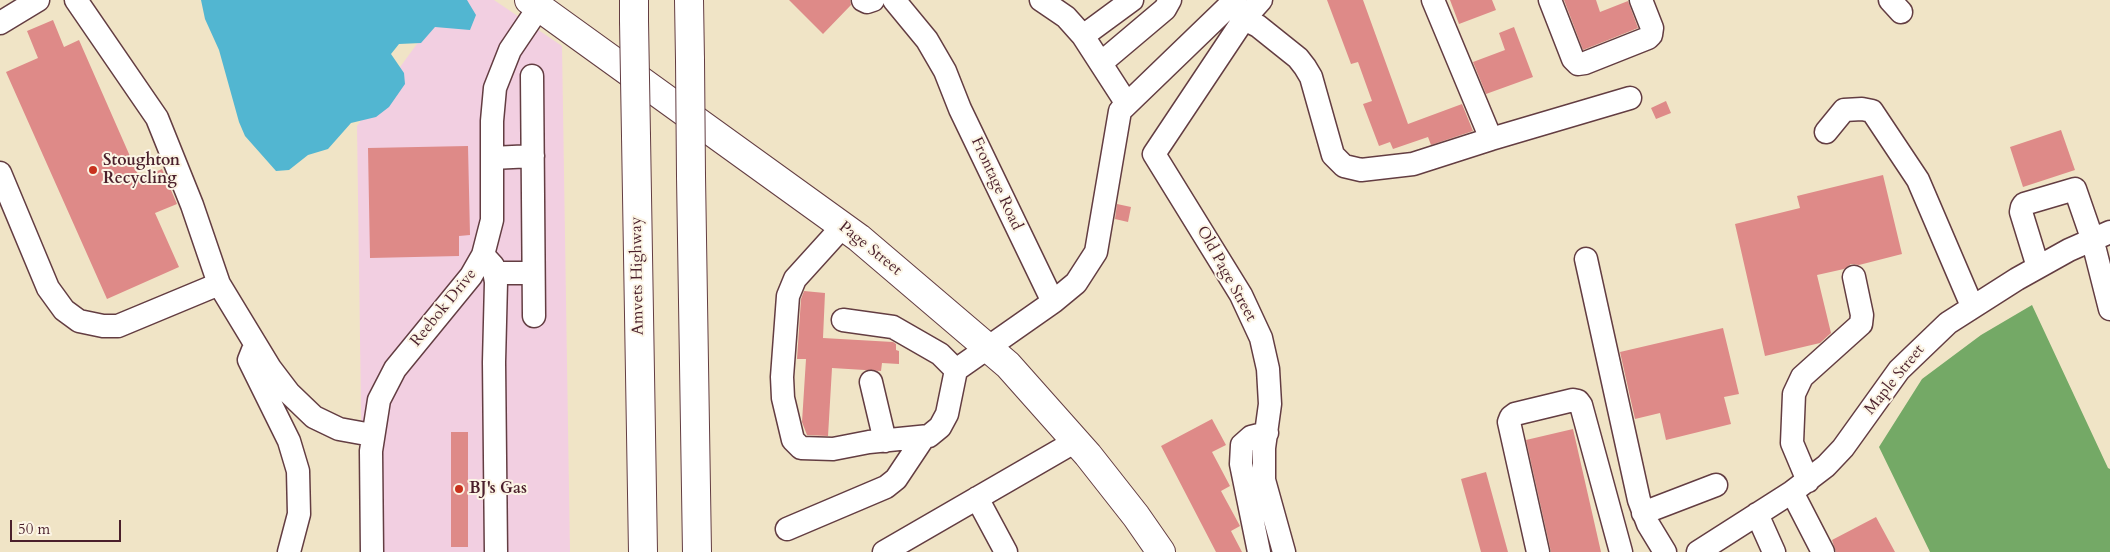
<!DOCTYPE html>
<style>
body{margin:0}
#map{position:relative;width:2110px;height:552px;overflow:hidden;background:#f0e4c6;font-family:Cardo,serif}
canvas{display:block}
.scale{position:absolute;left:10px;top:520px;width:111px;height:22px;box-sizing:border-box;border:2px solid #4a1f2b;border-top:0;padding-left:6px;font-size:15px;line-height:18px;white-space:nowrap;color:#4a1f2b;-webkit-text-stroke:4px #fcf5e5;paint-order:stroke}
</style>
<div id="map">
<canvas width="2110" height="552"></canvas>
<div class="scale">50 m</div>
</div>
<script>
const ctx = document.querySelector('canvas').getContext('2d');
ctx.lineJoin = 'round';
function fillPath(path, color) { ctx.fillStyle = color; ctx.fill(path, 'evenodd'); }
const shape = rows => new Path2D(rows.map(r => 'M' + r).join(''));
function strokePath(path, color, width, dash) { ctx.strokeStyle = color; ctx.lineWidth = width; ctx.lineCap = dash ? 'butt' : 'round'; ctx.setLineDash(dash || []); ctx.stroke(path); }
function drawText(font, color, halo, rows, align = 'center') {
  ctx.font = font + ' Cardo,serif'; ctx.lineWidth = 4; ctx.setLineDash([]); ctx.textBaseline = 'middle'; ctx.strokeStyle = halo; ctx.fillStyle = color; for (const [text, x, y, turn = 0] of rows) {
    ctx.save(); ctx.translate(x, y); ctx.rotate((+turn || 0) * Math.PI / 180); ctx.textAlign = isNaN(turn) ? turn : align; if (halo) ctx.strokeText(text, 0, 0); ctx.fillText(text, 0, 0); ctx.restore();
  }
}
fillPath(shape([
 [449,0,494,0,562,46,570,552,363,552,357,126]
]), '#f2cfe1');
fillPath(shape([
 [2032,305,2108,468,2110,469,2110,552,1930,552,1879,447,1922,379,1981,335]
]), '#74a966');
fillPath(shape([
 [201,0,467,0,476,15,470,30,435,27,421,43,399,44,391,54,404,73,405,84,389,107,376,117,351,123,328,149,308,155,289,170,276,171,245,136,239,122,219,50,205,19]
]), '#52b6d1');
fillPath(shape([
 [789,0,850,0,851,5,823,34],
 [1327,0,1363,0,1408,124,1462,104,1473,131,1431,145,1428,137,1393,149,1390,142,1379,146,1363,104,1372,101,1358,62,1351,64],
 [1450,0,1492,0,1496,10,1459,24],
 [1564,0,1596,0,1600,12,1628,1,1638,28,1583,50],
 [53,20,64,47,79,40,140,179,162,169,177,204,155,213,179,267,107,299,6,72,38,58,27,31],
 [1514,27,1533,77,1486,94,1473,62,1505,50,1499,33],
 [1666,101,1671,113,1656,119,1651,108],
 [2061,130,2075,170,2023,187,2010,147],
 [468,146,470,235,459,236,459,256,370,258,368,148],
 [1883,175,1902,254,1859,265,1851,264,1844,269,1817,275,1831,333,1820,343,1765,356,1735,224,1800,208,1797,196],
 [1117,204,1131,207,1128,222,1115,219],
 [804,291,825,293,823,338,893,342,896,344,896,350,899,351,899,364,882,363,881,371,832,368,828,436,807,435,802,422,806,359,797,359,801,299],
 [1723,328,1739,394,1724,397,1731,424,1666,440,1660,413,1635,419,1620,352],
 [1212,419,1226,445,1212,452,1230,486,1221,491,1240,526,1231,531,1242,552,1216,552,1161,446],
 [1573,429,1601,552,1551,552,1526,440],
 [451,432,468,432,468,547,451,547],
 [1486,472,1508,552,1481,552,1461,479],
 [1876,517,1895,552,1836,552,1832,540]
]), '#de8a88');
const minor = shape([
 [76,0,157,118,192,205,219,284,270,368,289,393,314,417,339,429,372,435],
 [863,0,867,2,873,0],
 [1041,0,1066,17,1083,36,1127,104],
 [1433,0,1491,139,1630,98],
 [1550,0,1573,59,1578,64,1585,63,1648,38,1651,35,1652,28,1641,0],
 [1890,0,1901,12],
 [1244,19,1261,0],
 [0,23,38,0],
 [1083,36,1132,0],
 [1101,63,1165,9,1170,0],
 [532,76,534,316],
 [1826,132,1844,110,1862,109,1872,111,1918,180,1972,306],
 [492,158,533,156],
 [0,173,48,288,64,310,79,321,103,326,118,326,219,284],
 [843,226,795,279,788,296,782,377,783,398,793,440,801,448,833,449,869,442,929,436,940,427,947,414,956,370,1053,302,960,109,945,71,927,40,894,0],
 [483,255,493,266,496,282,494,362,496,552],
 [1586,259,1639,500,1648,524,1665,552],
 [2038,267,2021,212,2022,207,2024,204,2075,189,2092,238,2110,309],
 [495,273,533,273],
 [1053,302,1076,283,1096,252,1120,111,1235,0],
 [843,320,893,327,940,354,956,370],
 [253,350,249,360,289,441,298,471,299,514,289,552],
 [871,382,885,441],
 [1808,481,1792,443,1794,394,1802,377,1861,324,1862,315,1854,277],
 [1792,492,1823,552],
 [977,498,1006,552],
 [1643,513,1716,485],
 [1757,514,1774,552],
 [787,529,886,487,896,479,924,437],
 [372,552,371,451,379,400,395,369,471,276,483,255,492,220,492,121,495,88,510,50,539,7],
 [884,552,1076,441],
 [1259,552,1241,464,1242,445,1251,437,1267,433],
 [1284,552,1264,480,1264,448,1270,404,1268,369,1261,338,1241,295,1154,154,1244,19,1258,26,1298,58,1305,67,1311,77,1333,155,1344,166,1361,170,1413,164,1491,139],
 [1538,552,1509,422,1511,417,1515,414,1573,400,1578,401,1581,405,1621,552],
 [1698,552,1792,492,1826,466,1843,448,1899,370,1948,323,2017,279,2069,250,2110,232]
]);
const major = shape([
 [529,0,859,238,1008,365,1088,455,1136,516,1161,552]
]);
const highway = shape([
 [634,0,634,21],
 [689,0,690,60],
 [636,136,643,552],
 [691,176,697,552]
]);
strokePath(minor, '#633d42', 25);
strokePath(major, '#633d42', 30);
strokePath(highway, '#633d42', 30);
strokePath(minor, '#fff', 22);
strokePath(major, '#fff', 28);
strokePath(highway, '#fff', 28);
const highwayBridge = shape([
 [634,21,636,136],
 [690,60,691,176]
]);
strokePath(highwayBridge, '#633d42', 30, []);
strokePath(highwayBridge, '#fff', 28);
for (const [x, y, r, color] of [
 [93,170,5,"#c8321e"],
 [459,489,5,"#c8321e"]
]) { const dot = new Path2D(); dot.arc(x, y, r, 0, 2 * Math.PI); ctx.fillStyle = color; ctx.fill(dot); strokePath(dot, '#fcf5e5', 2); }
drawText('bold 16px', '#4a1f2b', '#fcf5e5', [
 ["Stoughton",103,161],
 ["Recycling",103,179],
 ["BJ's Gas",469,489]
], 'left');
drawText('16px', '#4a1f2b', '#fcf5e5', [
 ["Frontage Road",996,184,65],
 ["Page Street",870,249,39],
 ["Old Page Street",1226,274,61],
 ["Amvets Highway",638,276,-91],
 ["Reebok Drive",444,308,-51],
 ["Maple Street",1895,380,-51]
]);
</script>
